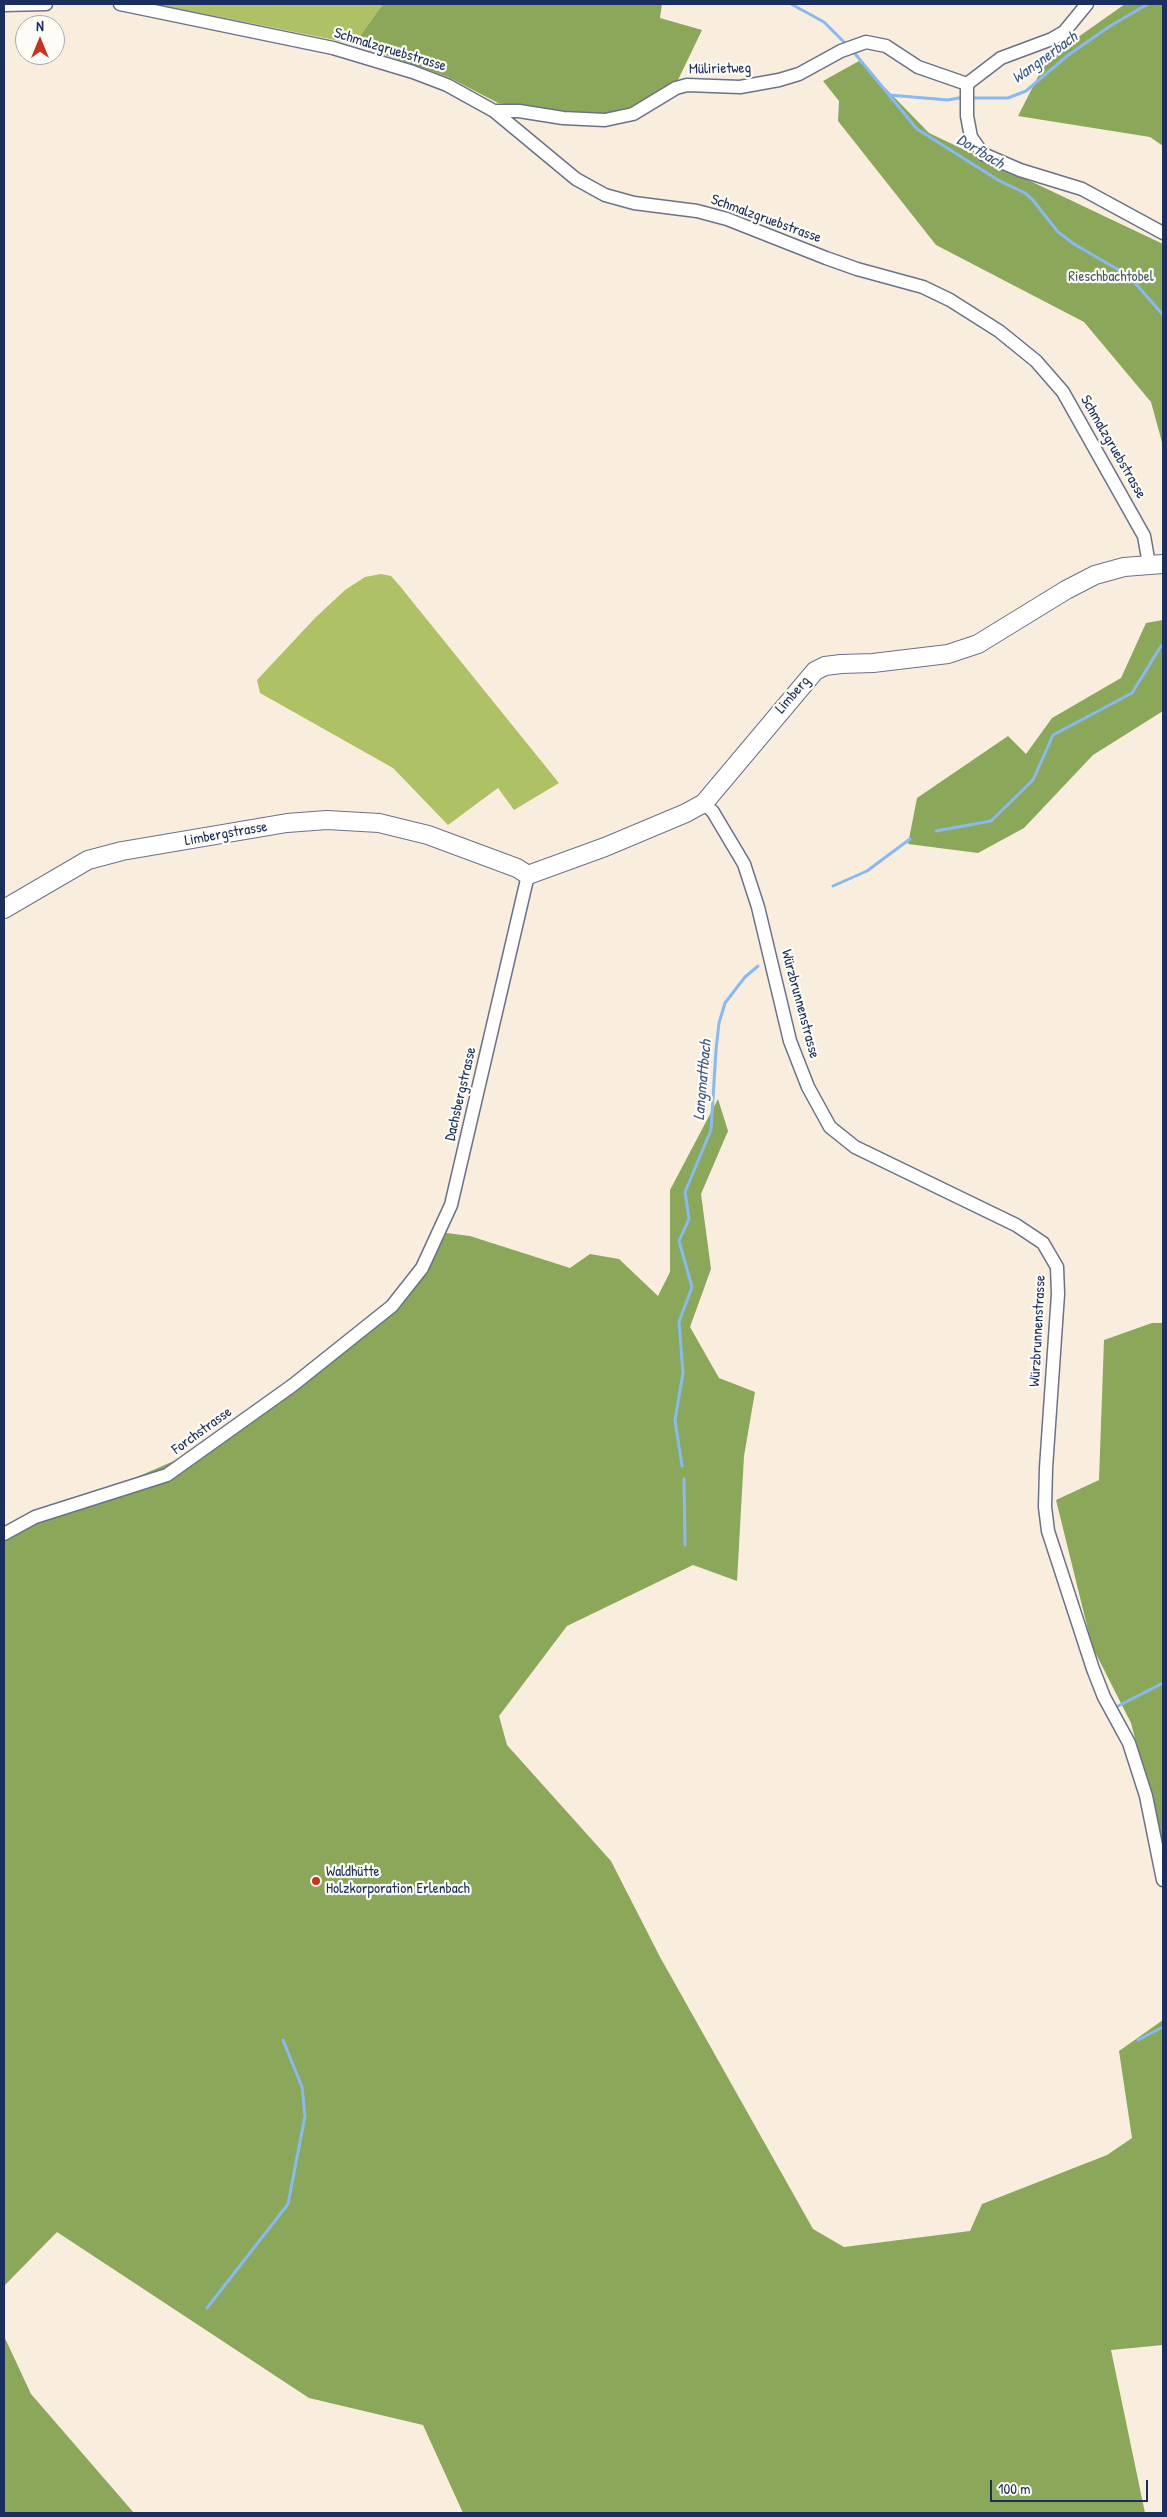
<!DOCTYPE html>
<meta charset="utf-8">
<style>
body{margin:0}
#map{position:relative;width:1167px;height:2517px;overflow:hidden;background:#f9eedd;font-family:"Patrick Hand",sans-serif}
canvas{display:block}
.frame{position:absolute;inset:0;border:5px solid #1b2f5e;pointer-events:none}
.north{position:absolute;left:15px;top:15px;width:50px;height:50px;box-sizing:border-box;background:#fdfcf7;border:1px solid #a3aaba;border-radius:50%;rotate:0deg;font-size:14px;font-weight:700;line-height:20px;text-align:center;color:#1b2f5e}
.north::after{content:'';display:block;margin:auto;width:18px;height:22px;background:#c8321e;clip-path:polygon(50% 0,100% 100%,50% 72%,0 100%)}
.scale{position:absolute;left:990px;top:2480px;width:158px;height:22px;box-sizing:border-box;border:2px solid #1b2f5e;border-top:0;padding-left:6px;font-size:15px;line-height:18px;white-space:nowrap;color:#1b2f5e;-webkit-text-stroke:4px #fdfcf7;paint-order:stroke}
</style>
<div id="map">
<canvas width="1167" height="2517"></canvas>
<div class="frame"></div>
<div class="north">N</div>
<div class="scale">100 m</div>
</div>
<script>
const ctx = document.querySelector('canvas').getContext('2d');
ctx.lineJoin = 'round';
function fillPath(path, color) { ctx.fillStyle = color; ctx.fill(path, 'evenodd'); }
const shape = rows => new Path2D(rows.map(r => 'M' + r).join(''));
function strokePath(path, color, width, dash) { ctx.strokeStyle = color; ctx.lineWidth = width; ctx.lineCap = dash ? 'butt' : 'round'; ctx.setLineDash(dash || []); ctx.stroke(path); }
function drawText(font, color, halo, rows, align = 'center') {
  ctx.font = font + ' "Patrick Hand",sans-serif'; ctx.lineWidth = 4.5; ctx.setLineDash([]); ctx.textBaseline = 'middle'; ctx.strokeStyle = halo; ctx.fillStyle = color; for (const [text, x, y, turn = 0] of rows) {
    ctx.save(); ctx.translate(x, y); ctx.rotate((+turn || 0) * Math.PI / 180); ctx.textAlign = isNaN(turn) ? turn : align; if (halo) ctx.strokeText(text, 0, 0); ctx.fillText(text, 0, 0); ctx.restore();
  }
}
fillPath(shape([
 [156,4,383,4,354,44],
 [381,574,391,576,399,585,559,783,514,810,498,788,448,825,393,768,260,693,257,680,315,618,345,590,365,577]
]), '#afc165');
fillPath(shape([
 [383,4,662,4,660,18,702,30,678,80,638,109,580,117,498,103,448,77,354,44],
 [1125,4,1163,4,1163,146,1150,137,1018,116,1047,59],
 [859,61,929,133,1163,244,1163,446,1151,402,1084,322,936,245,838,121,839,101,823,81],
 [1163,620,1163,711,1093,755,1024,828,978,853,908,844,917,798,1008,736,1026,754,1052,718,1121,678,1146,623],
 [718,1099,728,1131,701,1194,711,1269,690,1327,719,1378,755,1392,744,1456,737,1581,693,1565,567,1626,499,1716,507,1745,611,1861,660,1957,813,2229,844,2247,970,2231,982,2204,1107,2155,1132,2138,1119,2051,1163,2020,1163,2345,1111,2350,1145,2513,463,2513,423,2425,309,2398,57,2232,4,2286,4,1535,199,1450,392,1306,439,1232,470,1236,570,1268,590,1254,619,1259,658,1296,670,1272,670,1190],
 [1152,1323,1163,1323,1163,1856,1159,1832,1131,1723,1092,1646,1056,1500,1099,1480,1104,1340],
 [4,2336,31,2394,134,2513,4,2513]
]), '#8ba75a');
strokePath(shape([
 [791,4,824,22,848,46],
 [852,50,917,129,998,180,1025,193,1032,199,1058,232,1074,244,1129,276,1163,315],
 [889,95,948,100,964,97],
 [970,98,1008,98,1026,91,1067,56,1110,26,1148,4],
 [936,831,991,821,1033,780,1053,735,1132,693,1161,646,1163,646],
 [833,886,867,871,910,839],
 [682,1466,675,1420,683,1373,679,1322,692,1287,679,1241,689,1219,685,1192,711,1130,716,1050,719,1023,725,1003,745,977,758,966],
 [684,1479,685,1545],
 [1118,1706,1163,1683],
 [1138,2040,1163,2027],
 [207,2308,288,2204,305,2116,302,2087,283,2040]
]), '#87b9f4', 3);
const street = shape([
 [120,4,333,48,413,72,447,85,494,111,576,179,605,195,634,203,697,211,727,219,826,258,857,269,923,287,950,300,999,331,1036,361,1063,392,1144,536,1149,564],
 [1087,4,1064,32,1052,39,1001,58,967,84,967,116,971,137,983,154,1020,170,1082,189,1163,233],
 [4,5,46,4],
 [494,111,519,111,563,118,605,120,633,114,676,88,687,85,740,87,779,80,799,74,841,51,866,42,886,46,918,67,967,84],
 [704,803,713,812,744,864,758,907,790,1041,808,1087,830,1127,855,1147,1016,1225,1043,1243,1057,1267,1058,1294,1046,1468,1045,1507,1048,1531,1093,1669,1104,1697,1129,1743,1146,1796,1163,1880],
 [4,1534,35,1517,167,1475,293,1385,392,1306,422,1268,451,1205,528,875]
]);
const secondary = shape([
 [4,909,88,860,122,851,287,823,327,820,379,823,428,835,517,868,528,875,605,847,686,813,704,803,815,671,825,666,841,664,873,663,948,654,978,644,1066,590,1095,575,1124,567,1163,564]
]);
strokePath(street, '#69728a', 15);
strokePath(secondary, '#69728a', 20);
strokePath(street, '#fff', 12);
strokePath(secondary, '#fff', 18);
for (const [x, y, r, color] of [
 [316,1881,5,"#c8321e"]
]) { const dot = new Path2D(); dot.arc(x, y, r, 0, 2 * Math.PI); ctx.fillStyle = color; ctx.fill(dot); strokePath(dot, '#fdfcf7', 2); }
drawText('15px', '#1b2f5e', '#fdfcf7', [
 ["Schmalzgruebstrasse",390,50,17],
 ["Mülirietweg",720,69,-1],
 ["Schmalzgruebstrasse",766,219,20],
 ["Schmalzgruebstrasse",1113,447,60],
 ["Limberg",793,695,-49],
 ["Limbergstrasse",226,834,-10],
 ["Würzbrunnenstrasse",800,1004,75],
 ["Dachsbergstrasse",461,1094,-77],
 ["Würzbrunnenstrasse",1038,1331,-87],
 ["Forchstrasse",202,1431,-36]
]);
drawText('15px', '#475b60', '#fdfcf7', [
 ["Rieschbachtobel",1111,277]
]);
drawText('15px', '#1b2f5e', '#fdfcf7', [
 ["Waldhütte",326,1872],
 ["Holzkorporation Erlenbach",326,1889]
], 'left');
drawText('italic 16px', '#3b588b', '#fdfcf7', [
 ["Wangnerbach",1045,58,-36],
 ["Dorfbach",980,152,31],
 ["Langmattbach",703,1080,-85]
]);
</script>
